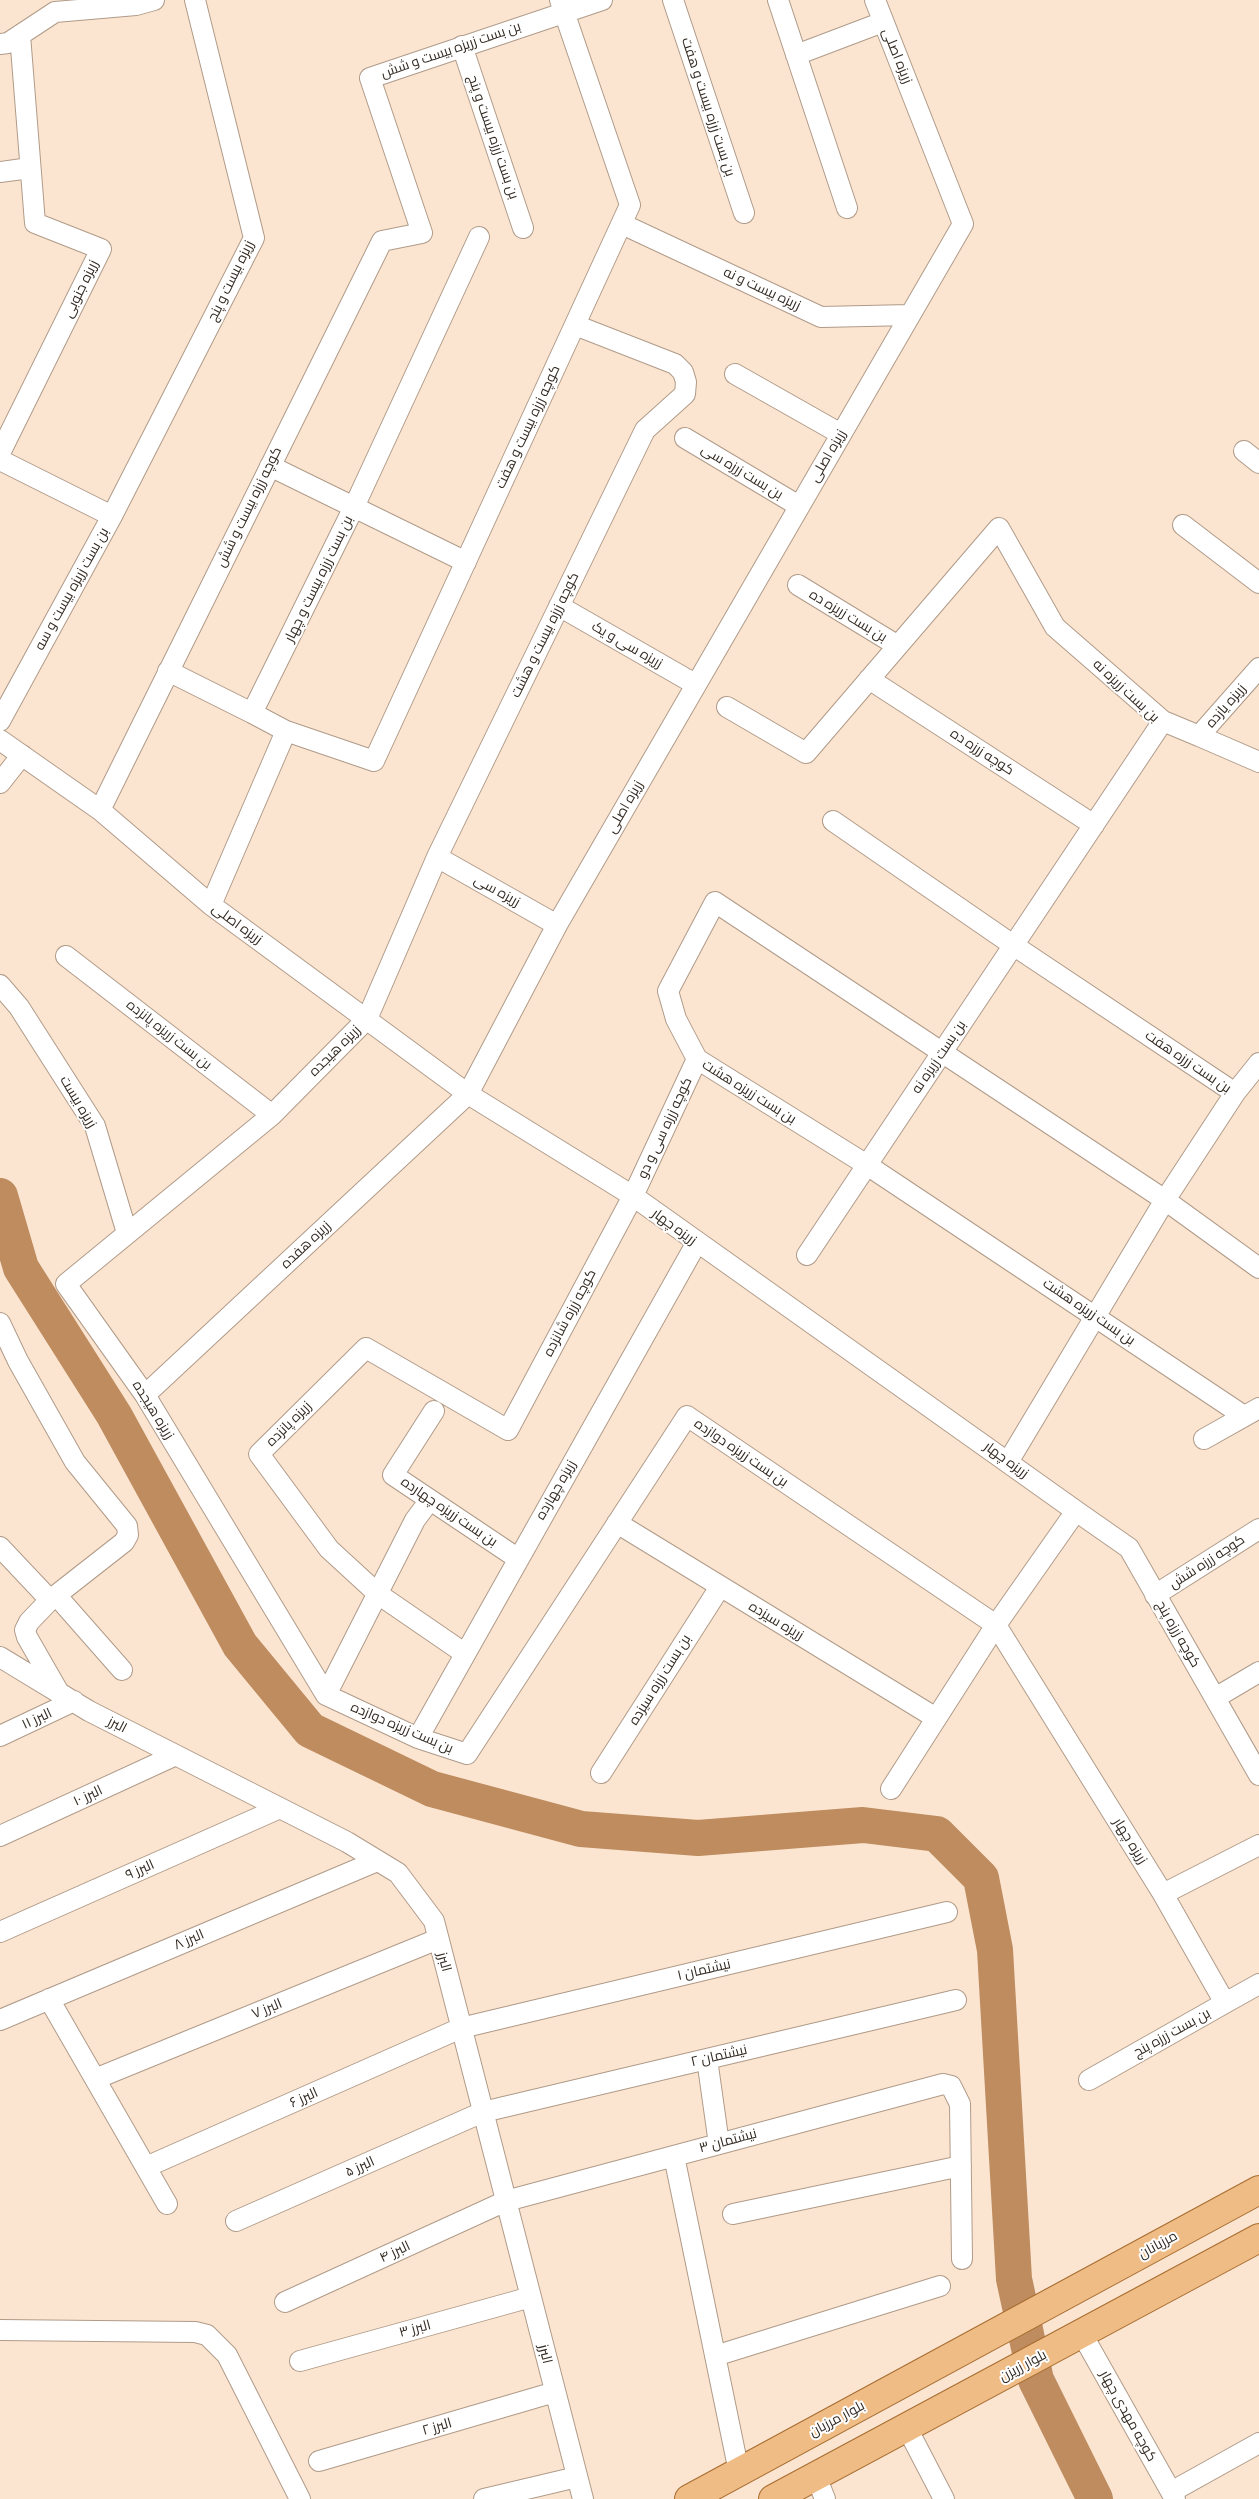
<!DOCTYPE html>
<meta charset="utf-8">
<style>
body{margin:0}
canvas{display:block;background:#fbe5d1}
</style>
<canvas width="1259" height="2499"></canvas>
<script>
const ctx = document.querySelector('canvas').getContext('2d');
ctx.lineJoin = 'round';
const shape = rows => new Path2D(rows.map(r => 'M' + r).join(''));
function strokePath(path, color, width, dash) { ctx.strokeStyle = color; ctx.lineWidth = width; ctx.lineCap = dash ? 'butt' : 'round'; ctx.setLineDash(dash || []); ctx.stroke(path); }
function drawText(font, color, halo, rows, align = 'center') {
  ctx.font = font + ' "PT Sans Narrow",Cairo,sans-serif'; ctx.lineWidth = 4; ctx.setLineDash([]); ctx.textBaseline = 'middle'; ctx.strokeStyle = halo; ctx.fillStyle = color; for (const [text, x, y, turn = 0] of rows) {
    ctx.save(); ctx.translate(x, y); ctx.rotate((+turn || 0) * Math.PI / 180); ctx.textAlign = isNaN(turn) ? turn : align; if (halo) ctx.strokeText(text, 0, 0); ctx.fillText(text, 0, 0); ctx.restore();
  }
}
strokePath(shape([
 [0,1196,21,1268,114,1415,240,1645,310,1730,432,1789,581,1829,698,1838,863,1825,937,1834,981,1878,995,1950,1014,2279,1036,2380,1095,2499]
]), '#be8c5f', 36);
const street = shape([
 [673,0,744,213],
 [778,0,847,208],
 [0,44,8,43,55,12,136,5,154,0],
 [462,46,523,228],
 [796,55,883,22],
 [0,172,30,168],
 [622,224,821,317,910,315],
 [735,374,841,434],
 [685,438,799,506],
 [1244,451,1259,463],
 [0,453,101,249,35,223,20,35],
 [0,460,112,516,0,721],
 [270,466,466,562],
 [112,516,254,238,195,0],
 [1183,525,1259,583],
 [798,585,898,646],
 [559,606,695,684],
 [168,671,252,713],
 [869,679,1094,825],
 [727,707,806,753,999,528,1055,627,1163,721,807,1255],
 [1163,721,1199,736,1259,668],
 [286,731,374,761,630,205,560,0],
 [1199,736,1259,762],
 [0,740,100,810,211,905,468,1094,557,925,963,224,875,0],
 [0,783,22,755],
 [100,810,382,241,422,233,370,78,602,0],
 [833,821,1013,945,1235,1093,1165,1200,1008,1462],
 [437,857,557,925],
 [211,905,286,731,252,713,354,507,479,237],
 [66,956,272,1115],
 [0,985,19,1007,95,1126,127,1233],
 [1235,1093,1259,1063],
 [0,1323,18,1361,75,1462,127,1526,128,1535,124,1542,50,1600,29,1622,25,1630,27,1637,58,1691],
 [145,1395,468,1094,633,1196,1076,1511,996,1625,1163,1894,1259,1845],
 [434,1411,393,1475,517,1558],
 [1244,1416,867,1165,697,1059,676,1019,668,991,715,902,1165,1200,1259,1268],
 [1204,1439,1259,1408],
 [430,1500,415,1520,326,1695,145,1395,66,1284,272,1115,367,1019,437,857,645,430,685,394,686,382,683,372,675,364,575,325],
 [1076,1511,1129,1548,1259,1775],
 [617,1523,936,1718],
 [0,1547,50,1600],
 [56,1595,122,1670],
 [1155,1595,1259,1529],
 [464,1653,378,1594,329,1549,259,1454,366,1348,508,1430,633,1196,697,1059],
 [0,1657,89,1711,347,1842,398,1873,434,1921,583,2499],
 [326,1695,418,1738,467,1754,687,1416,996,1625,891,1789],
 [1215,1698,1259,1672],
 [0,1736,74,1701],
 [418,1738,696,1244],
 [601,1773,720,1587],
 [0,1836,176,1755],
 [0,1932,280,1808],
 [49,1999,167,2204],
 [1225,2003,1259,1984],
 [0,2020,377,1861],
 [707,2059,719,2144],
 [95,2079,438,1939],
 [1089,2080,1225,2003,1163,1894],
 [674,2156,739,2472],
 [146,2167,461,2028,947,1912],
 [733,2214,961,2166],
 [236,2221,483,2112,956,2000],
 [285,2302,506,2201,943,2084,951,2086,960,2104,962,2259],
 [0,2330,195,2332,207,2335,227,2355,300,2499],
 [1082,2334,1175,2499],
 [715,2356,940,2286],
 [300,2361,531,2297],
 [907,2428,944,2499],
 [319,2461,555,2392],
 [816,2476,825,2499],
 [1171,2492,1259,2443],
 [484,2499,577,2477]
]);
const primary = shape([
 [689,2499,1259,2190],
 [773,2499,1259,2238]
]);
strokePath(street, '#b09b89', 22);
strokePath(primary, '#a76c2f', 30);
strokePath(street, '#fff', 20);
strokePath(primary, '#efbc86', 28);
drawText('14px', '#332b23', '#fff', [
 ["بن بست زریزه بیست و شش",451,50,-19],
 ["زریزه اصلی",897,56,68],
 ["بن بست زرزه بیست و هفت",708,107,72],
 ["بن بست زرزه بیست و پنج",493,137,71],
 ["زریزه بیست و پنج",231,281,-64],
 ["زریزه جنوبی",81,289,-64],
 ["زریزه بیست و نه",762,289,25],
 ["کوچه زرزه بیست و هفت",528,427,-65],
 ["زریزه اصلی",828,456,-60],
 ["بن بست زرزه سی",742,472,31],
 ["کوچه زرزه بیست و شش",249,507,-64],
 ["بن بست زرزه بیست و چهار",319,579,-64],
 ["بن بست زریزه بیست و سه",72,589,-61],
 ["بن بست زریزه ده",848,616,31],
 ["کوچه زرزه بیست و هشت",545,635,-64],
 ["زریزه سی و یک",627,645,30],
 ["بن بست زریزه نه",1126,691,43],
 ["زریزه یازده",1226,706,-49],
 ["کوچه زرزه ده",982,752,33],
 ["زریزه اصلی",625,807,-60],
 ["زریزه سی",497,891,29],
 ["زریزه اصلی",237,924,36],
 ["بن بست زریزه پانزده",169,1035,38],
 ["زریزه هیجده",335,1051,-45],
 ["بن بست زریزه نه",939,1057,-56],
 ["بن بست زرزه هفت",1188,1062,34],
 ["بن بست زریزه هشت",749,1092,32],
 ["زریزه بیست",78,1102,59],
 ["کوچه زرزه سی و دو",665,1128,-65],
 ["زریزه چهار",674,1227,36],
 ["زریزه هفده",306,1245,-43],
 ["بن بست زریزه هشت",1089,1312,34],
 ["کوچه زرزه شانزده",570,1313,-62],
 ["زریزه هیجده",153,1410,58],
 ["زریزه پانزده",289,1424,-45],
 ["بن بست زریزه دوازده",741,1453,34],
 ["زریزه چهار",1006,1460,36],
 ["زریزه چهارده",556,1490,-60],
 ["بن بست زریزه چهارده",449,1512,34],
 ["کوچه زرزه شش",1207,1562,-33],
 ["زریزه سیزده",776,1621,31],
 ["کوچه زرزه پنج",1178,1634,60],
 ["بن بست زرزه سیزده",660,1680,-58],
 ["البرز ۱۱",37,1719,-25],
 ["البرز",117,1725,27],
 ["بن بست زریزه دوازده",402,1728,23],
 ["البرز ۱۰",88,1796,-25],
 ["زریزه چهار",1130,1841,58],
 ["البرز ۹",140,1870,-24],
 ["البرز ۸",189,1940,-23],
 ["البرز",444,1962,75],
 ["نيشتمان ۱",704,1970,-13],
 ["البرز ۷",267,2009,-22],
 ["بن بست زرزه پنج",1172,2033,-29],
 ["نيشتمان ۲",719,2056,-13],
 ["البرز ۶",304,2098,-24],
 ["نيشتمان ۳",728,2141,-15],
 ["البرز ۵",360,2167,-24],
 ["مرزبانان",1158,2245,-29],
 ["البرز ۴",395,2252,-25],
 ["البرز ۳",415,2329,-15],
 ["البرز",545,2354,76],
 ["بلوار زریزن",1023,2366,-28],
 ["کوچه مهدی چهار",1128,2416,61],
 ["بلوار مرزبان",837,2419,-28],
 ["البرز ۲",437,2427,-16]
]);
</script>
